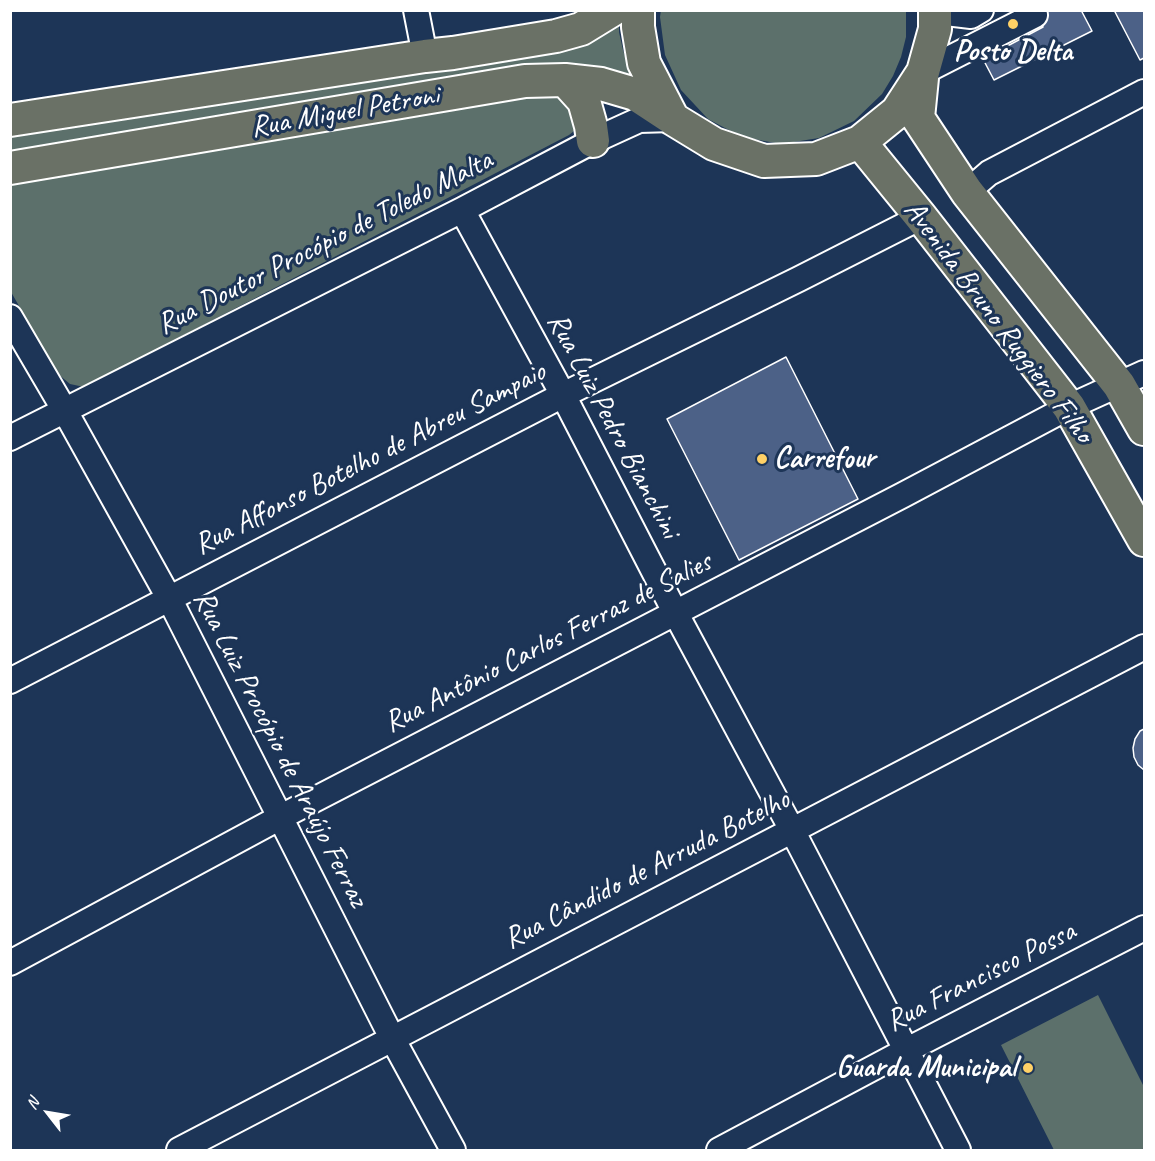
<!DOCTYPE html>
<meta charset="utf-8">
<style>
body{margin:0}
#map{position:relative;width:1155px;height:1161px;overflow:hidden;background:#1d3557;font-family:Caveat,sans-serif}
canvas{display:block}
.frame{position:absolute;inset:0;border:12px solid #fff;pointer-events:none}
.north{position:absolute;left:18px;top:1083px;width:60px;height:60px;-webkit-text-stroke:4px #1d3557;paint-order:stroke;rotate:301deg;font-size:16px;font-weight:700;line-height:24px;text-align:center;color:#fff}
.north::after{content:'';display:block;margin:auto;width:21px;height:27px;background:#fff;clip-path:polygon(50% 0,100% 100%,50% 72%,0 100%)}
</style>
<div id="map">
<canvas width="1155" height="1161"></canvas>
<div class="frame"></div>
<div class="north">N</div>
</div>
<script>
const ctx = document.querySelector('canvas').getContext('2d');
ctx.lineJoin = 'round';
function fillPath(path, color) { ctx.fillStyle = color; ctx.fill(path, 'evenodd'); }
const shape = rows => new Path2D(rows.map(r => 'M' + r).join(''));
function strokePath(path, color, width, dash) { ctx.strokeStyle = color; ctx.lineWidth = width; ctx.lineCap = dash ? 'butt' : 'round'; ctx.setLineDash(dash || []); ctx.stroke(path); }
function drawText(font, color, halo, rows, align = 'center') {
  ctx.font = font + ' Caveat,sans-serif'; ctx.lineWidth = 6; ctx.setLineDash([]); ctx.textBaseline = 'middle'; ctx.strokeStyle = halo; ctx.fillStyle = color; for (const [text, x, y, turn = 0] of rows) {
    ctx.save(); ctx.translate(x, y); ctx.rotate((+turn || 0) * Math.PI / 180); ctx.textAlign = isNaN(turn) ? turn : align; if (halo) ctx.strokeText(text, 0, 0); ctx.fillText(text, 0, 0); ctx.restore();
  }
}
fillPath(shape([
 [661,10,906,10,906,37,901,57,893,76,882,94,854,121,819,138,781,144,742,137,708,119,681,90,665,55,660,17],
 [616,24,619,25,619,32,623,50,630,71,634,77,623,83,11,156,11,132,592,40,605,33],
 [525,93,557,93,568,97,577,126,574,131,569,135,84,387,70,384,58,374,11,292,10,182],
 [1098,995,1144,1087,1144,1148,1141,1150,1054,1150,1001,1045]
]), '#5c706b');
const building = shape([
 [1035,10,1081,10,1092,31,994,80,983,59,1043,27,1035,10],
 [1114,10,1144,10,1144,58,1140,60,1114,10],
 [786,357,858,499,739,560,667,419,786,357],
 [1144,729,1144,770,1138,765,1134,757,1133,748,1135,739,1140,731,1144,729]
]);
fillPath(building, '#4c6187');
strokePath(building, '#fff', 1.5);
const minor = shape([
 [416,10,425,56],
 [946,13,971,16,981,10],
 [923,72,1035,15,1033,10],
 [967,192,989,173,1144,92],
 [462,210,563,395,675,612,792,830,958,1150],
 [10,317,65,411,169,598,392,1038,453,1150],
 [10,438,462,210,593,141,639,120,673,119],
 [10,681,563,395,799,279,921,217],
 [10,963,279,818,903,495,1069,407,1144,373],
 [179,1150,1144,647],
 [719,1150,905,1051,1144,928]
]);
const major = shape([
 [638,10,638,27,644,63,673,119,714,144,764,161,816,159,860,142,897,112,923,72,935,29,935,10],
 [922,78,918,118,967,192,1119,385,1144,429],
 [565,80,584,101,591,126,593,141],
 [10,120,425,56,453,53,556,36,581,29,612,10],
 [860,142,921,217,1069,407,1144,540],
 [10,168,525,81,565,80,601,84,635,94,673,119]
]);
strokePath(minor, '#fff', 28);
strokePath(major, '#fff', 36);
strokePath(minor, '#1d3557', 24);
strokePath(major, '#6a7166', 32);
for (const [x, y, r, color] of [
 [1013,24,6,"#ffd166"],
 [762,459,6,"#ffd166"],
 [1028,1068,6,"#ffd166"]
]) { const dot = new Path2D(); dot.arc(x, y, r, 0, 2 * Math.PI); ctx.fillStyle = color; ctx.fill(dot); strokePath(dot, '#1d3557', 2); }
drawText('bold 30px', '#fff', '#1d3557', [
 ["Posto Delta",1013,52],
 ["Carrefour",774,459,"left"],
 ["Guarda Municipal",1016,1068,"right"]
]);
drawText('30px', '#fff', '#1d3557', [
 ["Rua Miguel Petroni",345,112,-10],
 ["Rua Doutor Procópio de Toledo Malta",325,243,-27],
 ["Avenida Bruno Ruggiero Filho",998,322,53],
 ["Rua Luiz Pedro Bianchini",613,426,62],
 ["Rua Affonso Botelho de Abreu Sampaio",370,459,-27],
 ["Rua Antônio Carlos Ferraz de Salies",548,643,-27],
 ["Rua Luiz Procópio de Araújo Ferraz",280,749,63],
 ["Rua Cândido de Arruda Botelho",647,870,-27],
 ["Rua Francisco Possa",981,977,-27]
]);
</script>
